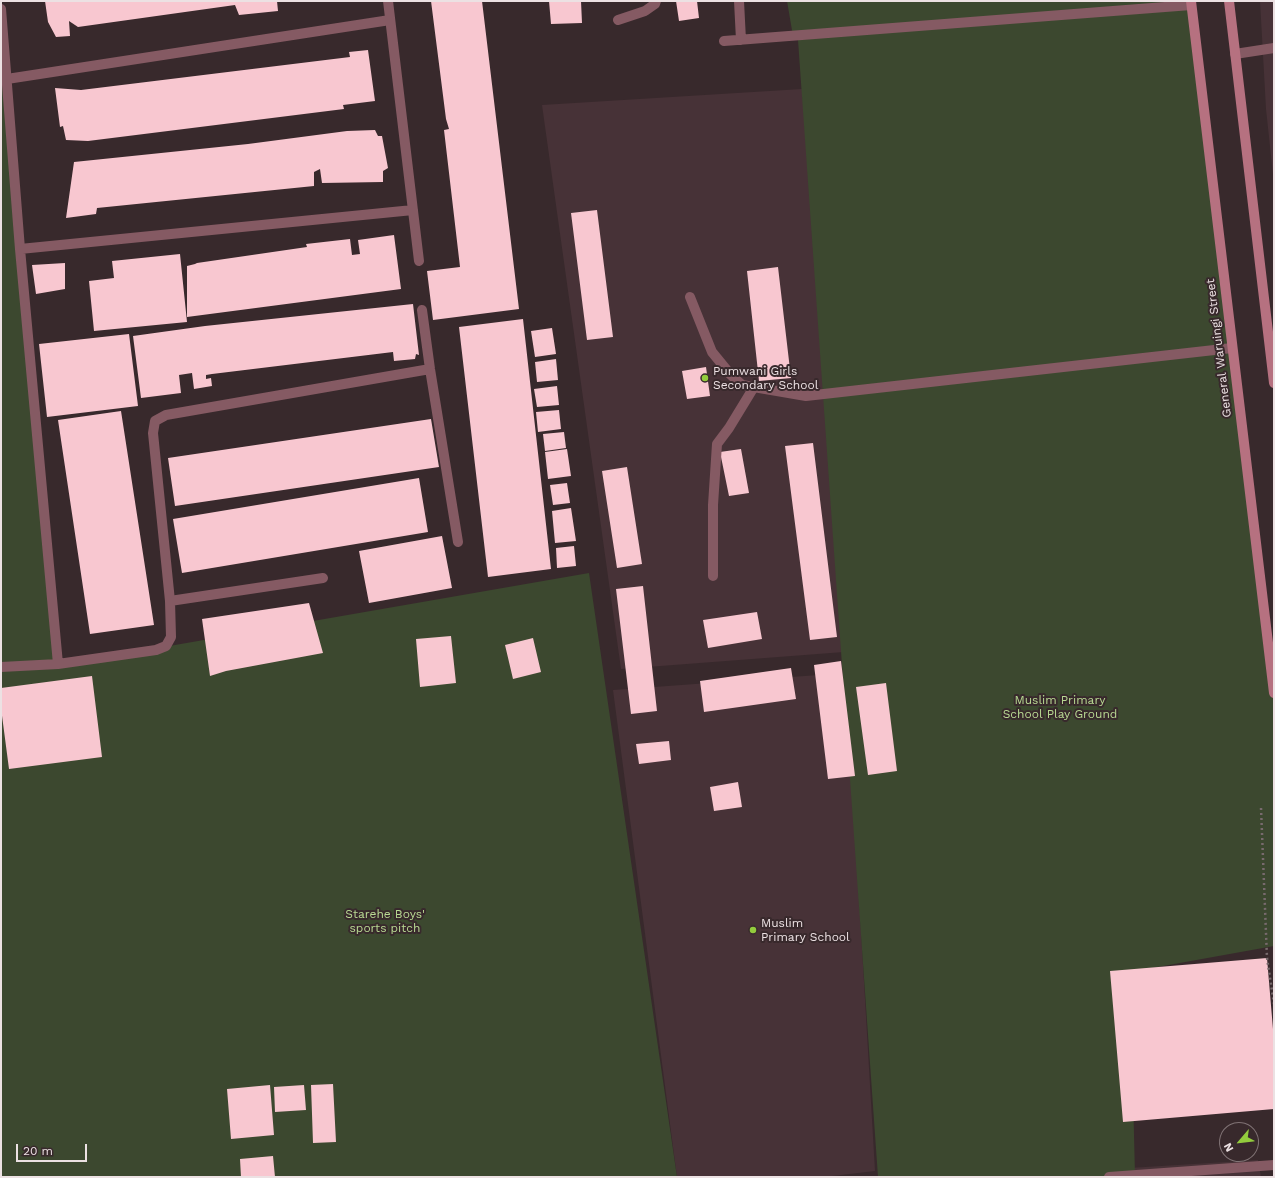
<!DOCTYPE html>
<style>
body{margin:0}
#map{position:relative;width:1275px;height:1178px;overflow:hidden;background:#38292c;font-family:"Work Sans",sans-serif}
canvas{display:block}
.frame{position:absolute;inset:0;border:2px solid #ece1e3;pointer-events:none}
.north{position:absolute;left:1219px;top:1122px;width:40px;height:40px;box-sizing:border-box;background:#38292c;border:1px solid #807375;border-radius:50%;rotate:242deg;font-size:11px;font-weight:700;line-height:16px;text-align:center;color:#ece1e3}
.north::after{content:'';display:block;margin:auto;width:14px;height:18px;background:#93cc3d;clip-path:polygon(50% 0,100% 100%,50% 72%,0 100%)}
.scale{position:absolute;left:16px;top:1144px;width:71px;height:18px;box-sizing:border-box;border:2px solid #ece1e3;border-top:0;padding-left:5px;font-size:12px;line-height:14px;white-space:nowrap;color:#ece1e3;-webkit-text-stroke:3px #38292c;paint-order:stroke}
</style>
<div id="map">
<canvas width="1275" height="1178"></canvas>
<div class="frame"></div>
<div class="north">N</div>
<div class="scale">20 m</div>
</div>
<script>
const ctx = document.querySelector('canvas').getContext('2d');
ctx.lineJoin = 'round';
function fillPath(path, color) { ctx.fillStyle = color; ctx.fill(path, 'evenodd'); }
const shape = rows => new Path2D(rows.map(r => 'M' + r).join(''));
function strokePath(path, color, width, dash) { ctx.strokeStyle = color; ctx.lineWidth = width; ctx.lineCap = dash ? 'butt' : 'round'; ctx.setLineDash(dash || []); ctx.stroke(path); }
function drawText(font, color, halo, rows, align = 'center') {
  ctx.font = font + ' "Work Sans",sans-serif'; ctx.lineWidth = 4; ctx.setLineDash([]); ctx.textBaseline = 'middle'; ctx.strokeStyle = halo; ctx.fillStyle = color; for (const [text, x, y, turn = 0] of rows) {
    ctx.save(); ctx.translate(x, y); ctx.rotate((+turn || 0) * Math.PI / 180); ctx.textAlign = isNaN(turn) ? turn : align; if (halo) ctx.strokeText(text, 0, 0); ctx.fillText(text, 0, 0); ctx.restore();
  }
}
fillPath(shape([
 [1260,1,1274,1,1274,184,1266,109],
 [802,89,857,651,621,669,542,105],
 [846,673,875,1171,824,1177,677,1177,613,690],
 [1258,1160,1261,1177,984,1177]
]), '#473237');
fillPath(shape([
 [787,1,1173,1,1174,6,1191,5,1274,693,1274,946,1130,972,1135,1175,1109,1177,878,1177,798,40,793,36],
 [1,58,57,661,106,657,589,573,677,1177,1,1177]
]), '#3c482f');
fillPath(shape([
 [45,1,277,1,278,11,239,15,235,5,78,27,69,21,70,36,56,37,48,22],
 [431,1,482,1,519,309,433,320,427,271,460,267,444,130,449,129,446,119],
 [549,1,581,1,582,23,551,24],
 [676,1,697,1,699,18,679,21],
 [368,50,375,101,343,105,344,109,88,141,66,140,63,126,60,127,55,88,81,90,350,57,349,52],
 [375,130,378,136,382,136,388,168,383,171,383,182,322,183,320,169,314,172,314,186,97,208,96,214,66,218,74,162,248,144,347,131],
 [597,210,613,337,587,340,571,213],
 [394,235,401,289,187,317,187,266,195,264,197,263,307,247,306,244,350,239,352,255,360,254,358,240],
 [180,254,187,322,94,331,89,281,114,278,112,261],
 [65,263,65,289,36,294,32,265],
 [778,267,791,378,759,381,747,271],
 [413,304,419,355,416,354,415,359,394,361,393,352,212,374,206,375,206,379,211,378,212,386,194,389,192,373,179,375,181,393,141,398,133,336,205,326,208,345,205,326],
 [523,319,551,569,488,577,459,327],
 [552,328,556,354,535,357,531,331],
 [129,334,138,406,47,417,39,344],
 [556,359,558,380,537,382,535,362],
 [706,367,710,396,687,399,682,371],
 [557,386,559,405,537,407,534,389],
 [559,410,561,429,538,432,536,412],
 [121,411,154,625,90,634,58,420],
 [431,419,439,467,175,506,168,458],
 [564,432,566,448,545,451,543,434],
 [813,443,837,637,810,640,785,446],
 [567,449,571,476,548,479,545,452],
 [741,449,749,493,729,496,720,452],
 [627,467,642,564,617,568,602,471],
 [419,478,428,532,182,573,173,519],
 [567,483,570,503,553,505,550,485],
 [571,508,576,541,555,543,552,511],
 [442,536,452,588,369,603,359,551],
 [574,546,576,566,557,568,556,548],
 [643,586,657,711,631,714,616,589],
 [309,603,323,653,226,671,210,676,202,619],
 [757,612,762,639,708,648,703,620],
 [451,636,456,683,420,687,416,639],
 [533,638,541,672,513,679,505,645],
 [841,661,855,776,828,779,814,665],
 [791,668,796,699,704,712,700,681],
 [92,676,102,757,9,769,1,708,1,688],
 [886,683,897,771,868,775,856,687],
 [669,741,671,760,639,764,636,744],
 [738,782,742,807,714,811,710,787],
 [1267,958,1274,1041,1274,1109,1123,1122,1110,971],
 [333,1084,336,1142,313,1143,311,1085],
 [270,1085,274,1135,231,1139,227,1089],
 [304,1085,306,1110,275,1112,274,1087],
 [273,1156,275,1177,241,1177,240,1159]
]), '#f8c7d0');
strokePath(shape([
 [1261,808,1267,958,1274,1004]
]), '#786a6d', 2.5, [2, 3]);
strokePath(shape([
 [388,1,419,261],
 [739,1,741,40],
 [1,9,20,249,58,664],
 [618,20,645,11,655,4,656,1],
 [724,41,1191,5],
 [1235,54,1274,48],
 [7,79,390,20],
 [20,249,413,210],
 [690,297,712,352,730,374,742,385,806,396,1232,348],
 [422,310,430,369,458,542],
 [713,576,713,505,717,444,729,428,754,387],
 [170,601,323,578],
 [1,667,58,664,156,650,166,646,171,637,170,601,153,433,155,421,166,415,430,369],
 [1109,1177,1274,1165]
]), '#855a63', 10);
strokePath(shape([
 [1191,1,1274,693],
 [1229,1,1274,383]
]), '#b67180', 10);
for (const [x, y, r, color] of [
 [705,378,4,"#93cc3d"],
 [753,930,4,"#93cc3d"]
]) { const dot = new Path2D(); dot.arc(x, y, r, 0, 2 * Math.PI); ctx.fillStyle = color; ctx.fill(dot); strokePath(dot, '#38292c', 1.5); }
drawText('12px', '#ece1e3', '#38292c', [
 ["General Waruingi Street",1219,348,-97]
]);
drawText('12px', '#ece1e3', '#38292c', [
 ["Pumwani Girls",713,371],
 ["Secondary School",713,385],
 ["Muslim",761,923],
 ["Primary School",761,937]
], 'left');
drawText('12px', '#b9da93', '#38292c', [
 ["Muslim Primary",1060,700],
 ["School Play Ground",1060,714],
 ["Starehe Boys'",385,914],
 ["sports pitch",385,928]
]);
</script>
